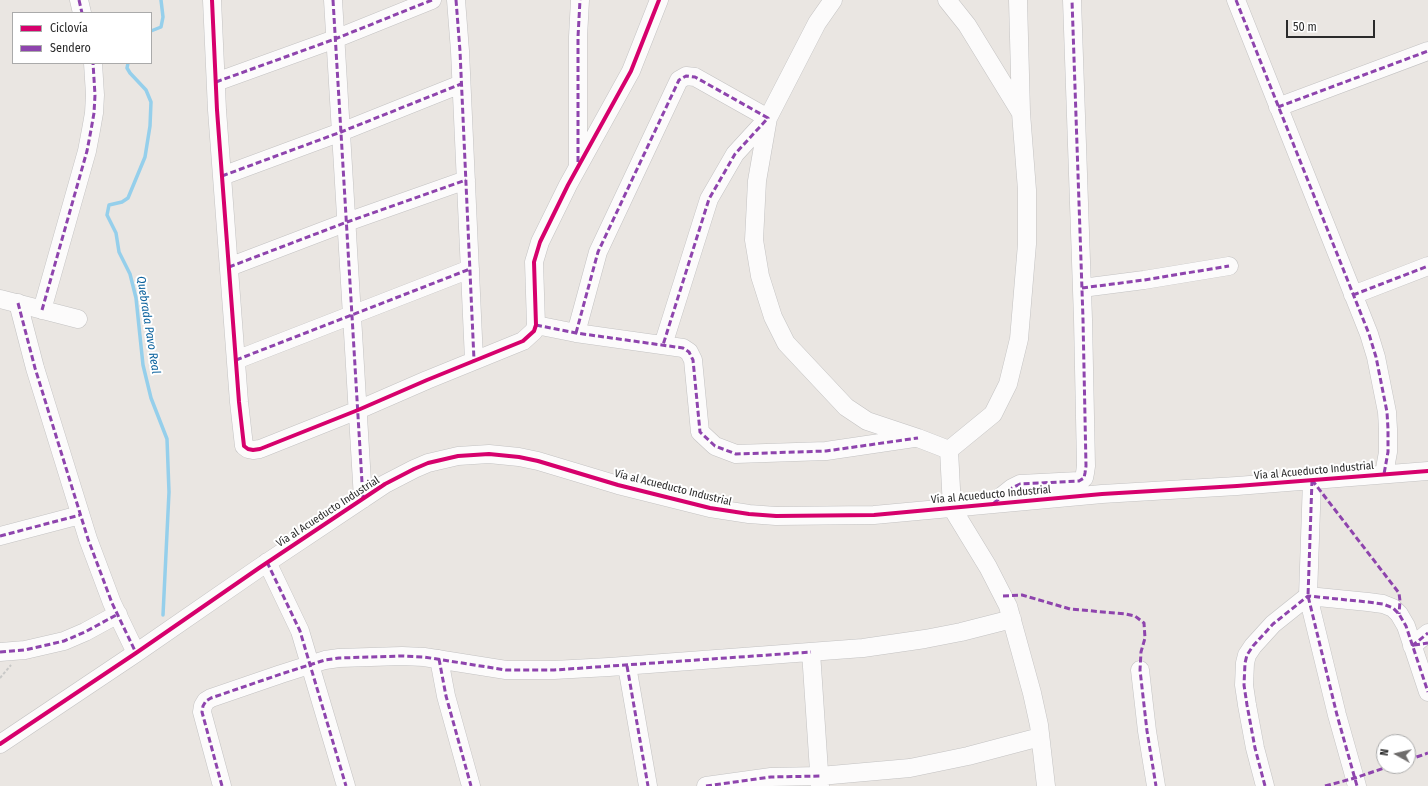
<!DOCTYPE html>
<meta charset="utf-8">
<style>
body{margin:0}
#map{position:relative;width:1428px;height:786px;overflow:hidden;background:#eae6e2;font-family:"Fira Sans Condensed",sans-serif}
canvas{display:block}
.legend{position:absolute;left:12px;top:12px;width:140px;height:52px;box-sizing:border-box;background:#fff;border:1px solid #aaa;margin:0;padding:5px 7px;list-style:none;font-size:12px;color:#2b2b2b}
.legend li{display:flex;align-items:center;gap:8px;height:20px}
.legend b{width:20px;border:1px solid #aaa}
.north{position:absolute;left:1376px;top:734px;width:40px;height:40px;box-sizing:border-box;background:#fff;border:1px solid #aaa;border-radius:50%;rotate:278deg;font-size:11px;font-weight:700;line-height:16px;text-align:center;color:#2b2b2b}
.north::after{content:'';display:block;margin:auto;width:14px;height:18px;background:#6e6c6b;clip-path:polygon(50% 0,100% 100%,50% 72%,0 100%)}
.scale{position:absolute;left:1286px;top:20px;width:89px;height:18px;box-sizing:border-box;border:2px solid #2b2b2b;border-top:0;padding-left:5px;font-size:12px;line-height:14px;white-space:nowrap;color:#2b2b2b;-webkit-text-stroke:3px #fff;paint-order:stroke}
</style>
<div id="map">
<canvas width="1428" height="786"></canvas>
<ul class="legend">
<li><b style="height:5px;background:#d6006c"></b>Ciclovía</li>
<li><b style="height:5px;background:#8e44ad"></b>Sendero</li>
</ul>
<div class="north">N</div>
<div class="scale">50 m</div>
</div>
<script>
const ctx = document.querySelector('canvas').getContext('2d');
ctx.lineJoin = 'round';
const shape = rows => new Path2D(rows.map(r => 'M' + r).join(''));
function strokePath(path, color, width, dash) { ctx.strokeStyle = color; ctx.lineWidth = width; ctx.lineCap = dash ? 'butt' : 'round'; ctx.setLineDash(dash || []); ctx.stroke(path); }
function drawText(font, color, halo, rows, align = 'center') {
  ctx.font = font + ' "Fira Sans Condensed",sans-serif'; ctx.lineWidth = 4; ctx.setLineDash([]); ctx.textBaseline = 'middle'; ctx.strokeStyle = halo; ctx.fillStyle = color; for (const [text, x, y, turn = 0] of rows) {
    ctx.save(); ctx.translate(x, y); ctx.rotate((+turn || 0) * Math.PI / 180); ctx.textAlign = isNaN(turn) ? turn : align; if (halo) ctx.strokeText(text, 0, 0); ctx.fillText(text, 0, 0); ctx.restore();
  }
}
strokePath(shape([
 [151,31,161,27,163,17,161,0],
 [128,63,127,68,130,73,146,90,151,102,150,126,145,157,128,198,122,202,109,205,107,215,116,233,119,252,130,274,136,298,143,365,151,398,167,439,169,492,163,615]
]), '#95cfeb', 3.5);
const minor = shape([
 [79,0,82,13],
 [212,0,217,110,239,402,244,446,248,449,253,450,260,449,358,410,427,380,523,341,534,331,536,325,534,262,540,242,568,185,631,71,659,0],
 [333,0,363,499],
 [456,0,460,51,474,360],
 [833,0,817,23,768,118,757,181,754,240,760,276,773,317,786,343,846,407,867,421,918,438,949,450],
 [947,0,967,25,1021,113,1027,190,1027,244,1019,339,1008,384,993,414,949,450],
 [1018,0,1021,112],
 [1236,0,1369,334,1376,357,1387,412,1388,429,1388,452,1384,474],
 [216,82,335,39,432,0],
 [1278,107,1428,51],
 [578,166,578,37,580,0],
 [222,176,341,132,461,84],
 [229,267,347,222,466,180],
 [1082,288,1144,280,1229,266],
 [1353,295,1428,266],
 [0,299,78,319],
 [18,303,35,368,88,539,112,603,136,653],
 [42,310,87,151,91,130,94,113,95,95,93,63],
 [536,325,576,333,683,348,689,352,693,360,700,432,715,446,736,454,826,451,914,438],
 [576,333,598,252,679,80,686,76,695,77,768,118,735,154,709,199,663,345],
 [236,360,470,269],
 [949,450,952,508,988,567,1008,606,1032,693,1039,725,1046,786],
 [1312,480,1308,596,1337,715,1357,786],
 [992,504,1012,488,1020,484,1079,481,1084,478,1085,473,1086,466,1083,319,1072,0],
 [0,536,80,515],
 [267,562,300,631,346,786],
 [1412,646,1428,633],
 [0,652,25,650,64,641,85,632,118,614],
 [811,652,820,786],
 [439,659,446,696,471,786],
 [627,666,648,786],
 [1140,670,1147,731,1156,786],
 [0,744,136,653,259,568,385,484,414,469,428,463,458,456,489,454,519,457,538,461,618,485,710,508,749,514,776,516,874,515,1102,494,1237,486,1428,471],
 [222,786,202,712,203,706,206,701,211,698,281,674,325,660,339,658,402,656,424,657,506,670,554,670,609,667,863,648,925,639,961,632,1012,619],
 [706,786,771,777,820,776,910,768,968,756,1040,737],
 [1265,786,1255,748,1247,705,1244,685,1245,663,1247,655,1253,646,1273,624,1308,596,1368,602,1383,604,1393,608,1399,614,1406,626,1428,692]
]);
strokePath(minor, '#c3c2c2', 19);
strokePath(shape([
 [0,678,11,665]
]), '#c8c8c7', 2, [3, 2]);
strokePath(minor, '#fcfbfb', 18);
strokePath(shape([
 [79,0,82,13],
 [333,0,363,499],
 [456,0,460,51,474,360],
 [1236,0,1369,334,1376,357,1387,412,1388,429,1388,452,1384,474],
 [216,82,335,39,432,0],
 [1278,107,1428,51],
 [578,162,578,37,580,0],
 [222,176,341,132,461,84],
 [229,267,347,222,466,180],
 [1082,288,1144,280,1229,266],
 [1353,295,1428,266],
 [18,303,35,368,88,539,112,603,136,653],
 [42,310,87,151,91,130,94,113,95,95,93,63],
 [536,325,576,333,683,348,689,352,693,360,700,432,715,446,736,454,826,451,918,438],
 [576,333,598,252,679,80,686,76,695,77,768,118,735,154,709,199,663,345],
 [236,360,470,269],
 [1312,480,1308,596,1337,715,1357,786],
 [1312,480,1399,593,1400,601,1399,614],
 [994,503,1012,488,1020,484,1079,481,1084,478,1085,473,1086,466,1083,319,1072,0],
 [0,536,80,515],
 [267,562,300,631,346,786],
 [1003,596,1022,595,1070,609,1126,614,1135,616,1144,623,1145,638,1141,652,1140,670,1147,731,1156,786],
 [1414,645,1428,643],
 [1412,646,1428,633],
 [0,652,25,650,64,641,85,632,118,614],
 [439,659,446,696,471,786],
 [627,666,648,786],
 [1408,760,1428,753],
 [222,786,202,712,203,706,206,701,211,698,281,674,325,660,339,658,402,656,424,657,506,670,554,670,811,652],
 [706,786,771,777,820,776],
 [1265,786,1255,748,1247,705,1244,685,1245,663,1247,655,1253,646,1273,624,1308,596,1368,602,1383,604,1393,608,1399,614,1406,626,1428,692],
 [1325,786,1355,778,1390,766]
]), '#8e44ad', 3, [6, 3]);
strokePath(shape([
 [212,0,217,110,239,402,244,446,248,449,253,450,260,449,358,410,427,380,523,341,534,331,536,325,534,262,540,242,568,185,631,71,659,0],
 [0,744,136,653,259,568,385,484,414,469,428,463,458,456,489,454,519,457,538,461,618,485,710,508,749,514,776,516,874,515,1102,494,1237,486,1428,471]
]), '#d6006c', 4);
drawText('11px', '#2b2b2b', '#fff', [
 ["Vía al Acueducto Industrial",1314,471,-5],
 ["Vía al Acueducto Industrial",673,488,14],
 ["Vía al Acueducto Industrial",991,495,-5],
 ["Vía al Acueducto Industrial",328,512,-33]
]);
drawText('italic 12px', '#0d639e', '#fff', [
 ["Quebrada Pavo Real",148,325,81]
]);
</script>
